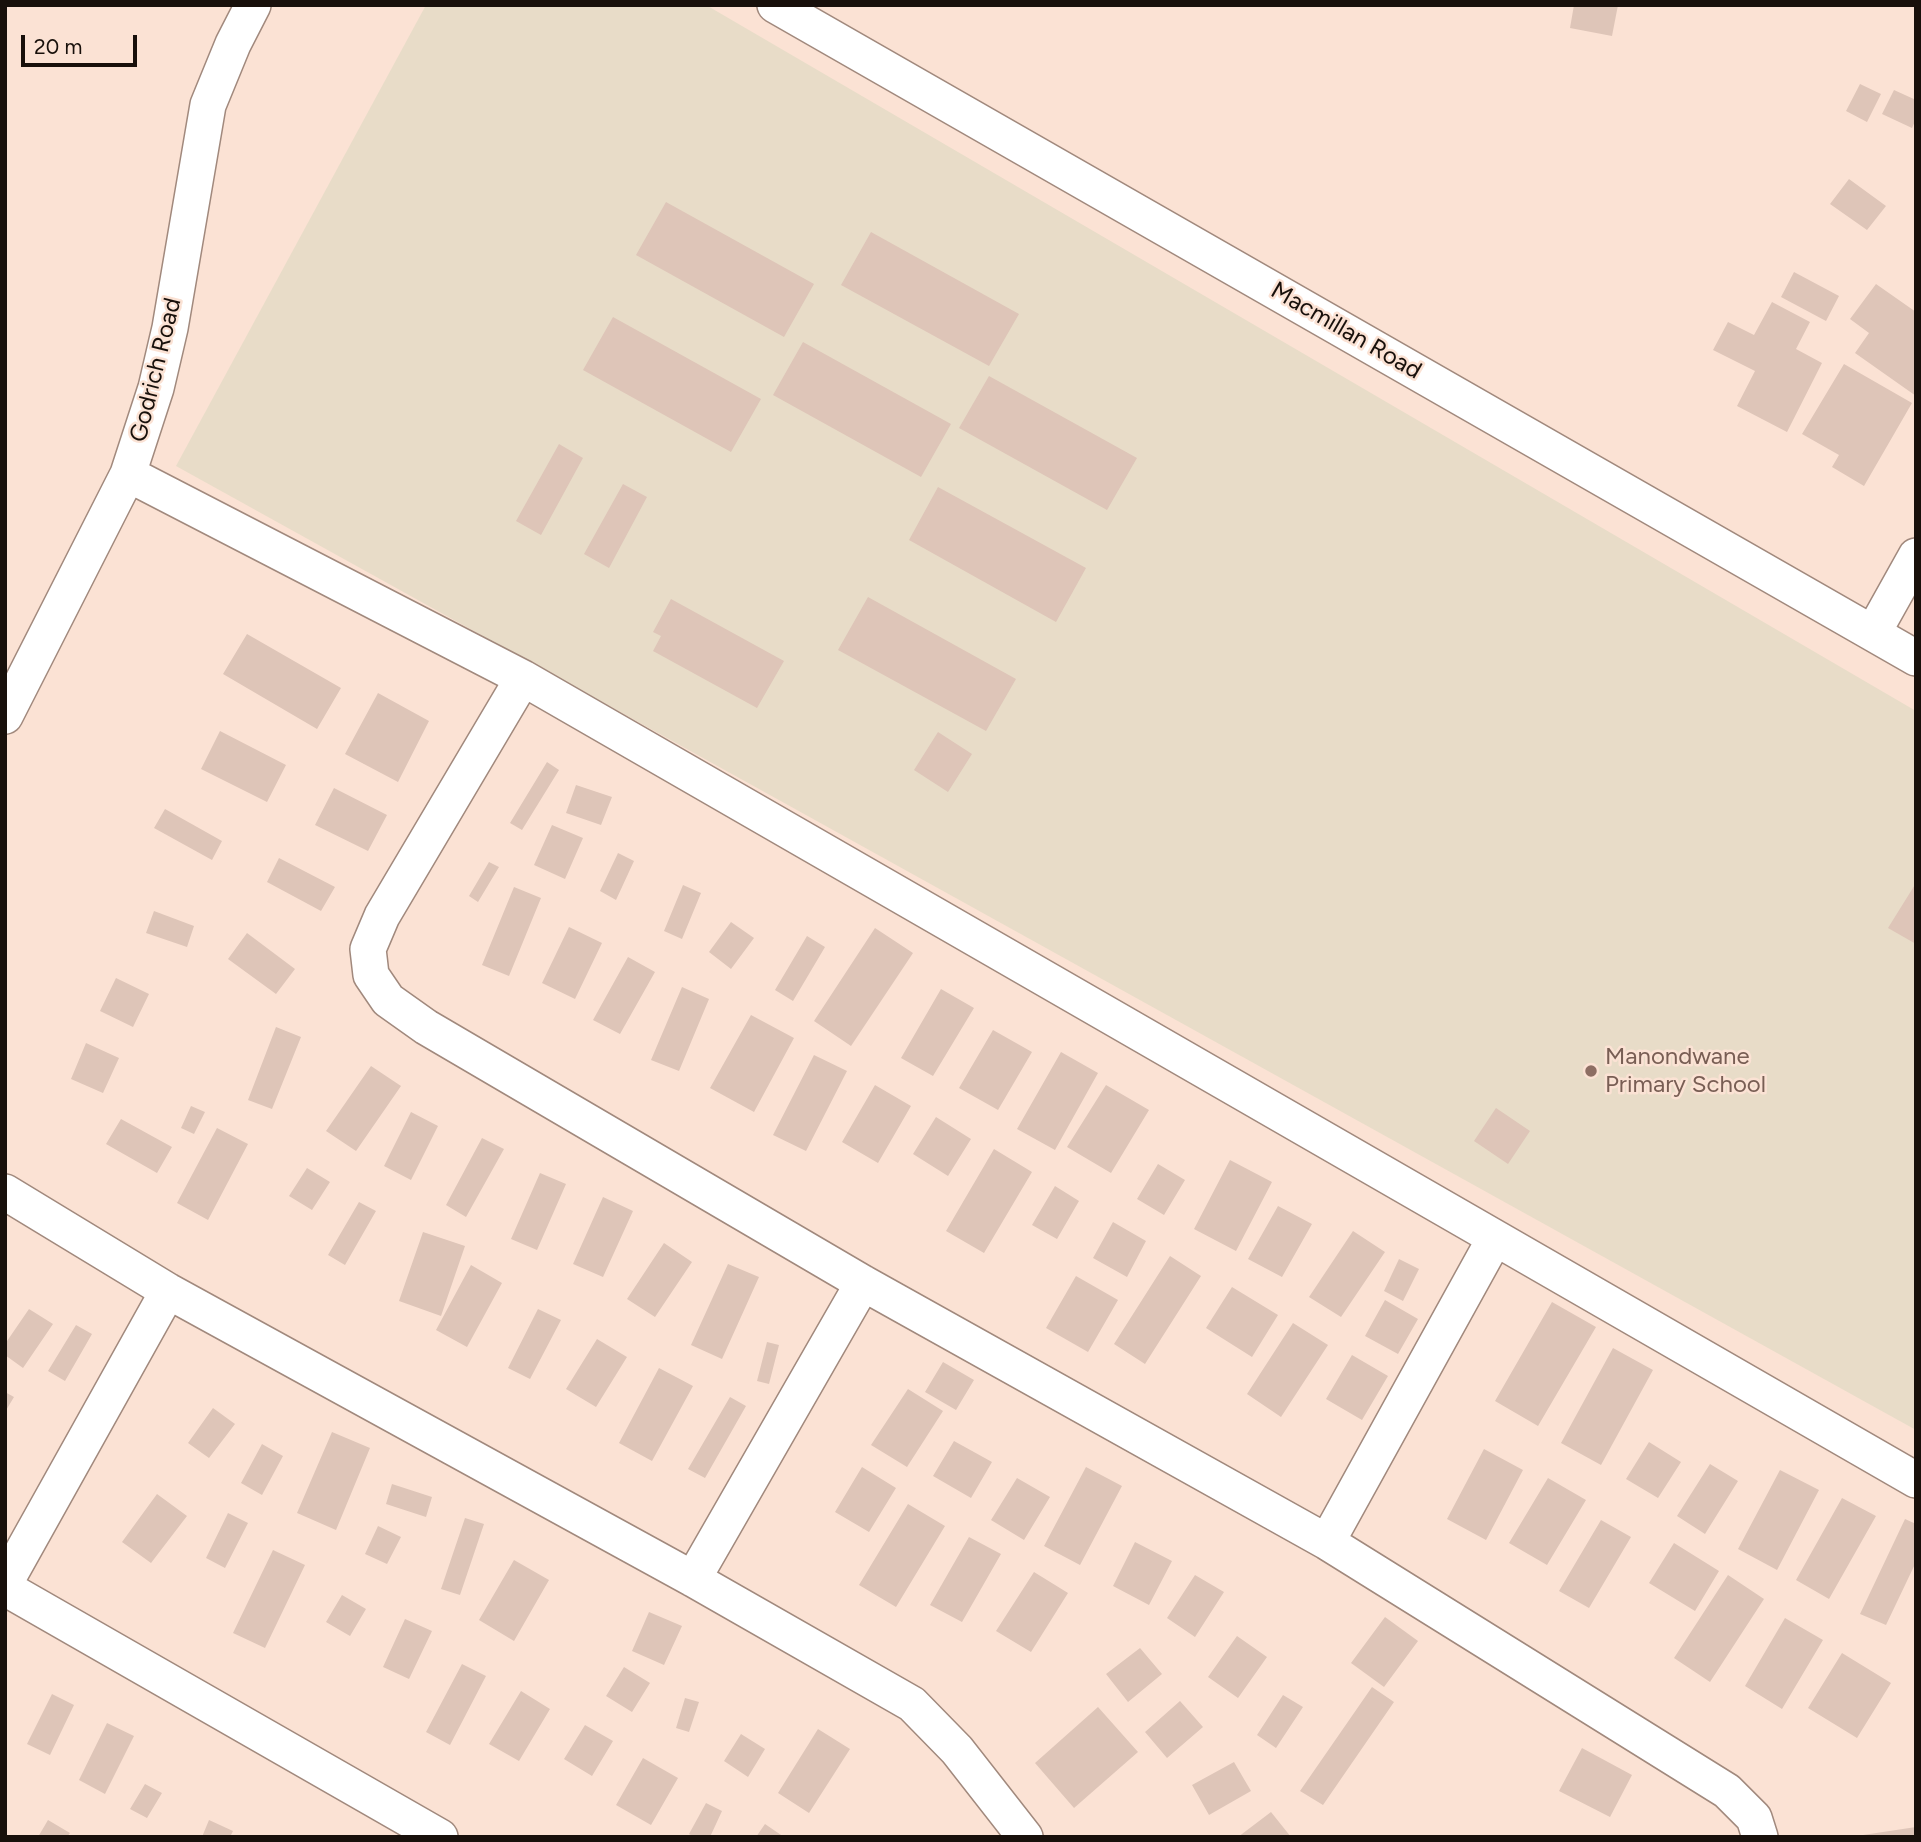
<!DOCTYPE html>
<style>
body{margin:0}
#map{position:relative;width:1921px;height:1842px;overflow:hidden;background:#fbe2d4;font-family:Figtree,sans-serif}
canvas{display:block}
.frame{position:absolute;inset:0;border:7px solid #18100b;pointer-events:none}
.scale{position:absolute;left:21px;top:35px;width:116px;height:32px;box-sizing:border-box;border:4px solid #18100b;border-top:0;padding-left:9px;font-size:21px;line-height:24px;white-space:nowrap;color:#18100b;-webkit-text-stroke:5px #fbe2d4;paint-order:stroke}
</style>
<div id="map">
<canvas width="1921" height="1842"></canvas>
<div class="frame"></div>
<div class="scale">20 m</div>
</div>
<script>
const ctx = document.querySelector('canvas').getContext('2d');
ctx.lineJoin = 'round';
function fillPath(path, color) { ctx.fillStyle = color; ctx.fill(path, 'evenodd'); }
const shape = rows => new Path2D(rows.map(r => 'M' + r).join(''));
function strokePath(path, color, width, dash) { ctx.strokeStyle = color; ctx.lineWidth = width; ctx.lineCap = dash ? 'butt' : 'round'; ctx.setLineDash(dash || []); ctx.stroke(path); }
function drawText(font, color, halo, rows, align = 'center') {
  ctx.font = font + ' Figtree,sans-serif'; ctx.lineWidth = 5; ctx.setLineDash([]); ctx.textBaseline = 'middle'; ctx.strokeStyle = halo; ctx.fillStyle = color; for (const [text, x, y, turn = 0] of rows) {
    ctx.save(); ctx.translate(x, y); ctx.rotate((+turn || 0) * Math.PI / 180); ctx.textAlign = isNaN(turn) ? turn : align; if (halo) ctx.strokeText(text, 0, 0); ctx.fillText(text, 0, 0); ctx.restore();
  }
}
fillPath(shape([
 [426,5,706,5,1916,711,1916,1430,176,466]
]), '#e8dcc8');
fillPath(shape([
 [1574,5,1618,5,1612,36,1570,28],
 [1860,84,1881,94,1867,122,1846,111],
 [1894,90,1916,100,1916,119,1912,128,1882,114],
 [1849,179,1886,206,1867,230,1830,204],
 [666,202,814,284,784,337,636,255],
 [871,232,1019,314,989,366,841,285],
 [1794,272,1839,296,1826,321,1781,297],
 [1876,284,1916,312,1916,396,1855,353,1869,333,1850,319],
 [1772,302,1810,322,1796,349,1822,363,1787,432,1737,406,1755,371,1713,350,1728,322,1754,335],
 [613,317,761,399,731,452,583,370],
 [803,342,951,424,921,477,773,395],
 [1844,364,1912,403,1864,486,1832,467,1839,455,1802,434],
 [989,376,1137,458,1107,510,959,428],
 [559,444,583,458,541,535,516,521],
 [623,484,647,497,609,568,584,554],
 [938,487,1086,568,1056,622,909,540],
 [868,597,1016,679,986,731,838,650],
 [671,599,784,661,757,708,653,651,661,636,653,632],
 [247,634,341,688,317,729,223,674],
 [378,693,429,721,398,782,345,754],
 [220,731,286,765,267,802,201,769],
 [938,732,972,754,948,792,914,770],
 [547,762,559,770,522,830,510,823],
 [576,785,612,797,601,825,566,813],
 [334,788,387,815,368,851,315,825],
 [165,809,222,841,212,860,154,828],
 [552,825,583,838,565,879,534,865],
 [618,853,634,861,616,900,600,891],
 [279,858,335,887,321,911,267,882],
 [489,862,499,867,478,902,469,896],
 [1916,883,1916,944,1888,928],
 [683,885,701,893,682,939,664,931],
 [514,887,541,898,509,976,482,965],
 [154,911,194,926,187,947,146,933],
 [731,922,754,938,731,969,709,952],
 [569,927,602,943,575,999,542,983],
 [875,928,913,953,851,1046,814,1021],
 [247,933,295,969,276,994,228,959],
 [807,936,825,947,793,1001,775,990],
 [628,957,655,972,620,1034,593,1020],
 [116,978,149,994,133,1027,100,1011],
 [682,987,709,999,679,1071,651,1060],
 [941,989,974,1008,933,1076,901,1058],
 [751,1015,794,1038,754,1112,710,1088],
 [276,1027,301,1037,272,1109,248,1100],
 [993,1030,1032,1052,998,1110,959,1088],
 [86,1043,119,1058,103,1093,71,1079],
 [1061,1052,1098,1073,1055,1150,1017,1129],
 [814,1055,847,1071,806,1151,773,1135],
 [371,1066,401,1086,356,1151,326,1131],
 [875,1085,911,1106,878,1163,842,1142],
 [1106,1085,1149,1110,1111,1173,1067,1147],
 [191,1106,205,1112,194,1134,181,1128],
 [1496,1108,1530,1131,1508,1164,1474,1141],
 [411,1112,438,1126,411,1180,384,1166],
 [936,1117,971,1139,948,1176,913,1154],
 [121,1119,172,1147,157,1173,106,1144],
 [217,1128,248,1144,208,1220,177,1203],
 [482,1138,504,1149,466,1217,446,1205],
 [994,1149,1032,1172,984,1253,946,1231],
 [1230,1160,1272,1182,1236,1251,1194,1229],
 [1158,1164,1185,1180,1164,1215,1137,1199],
 [307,1168,330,1182,312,1210,289,1196],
 [540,1173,566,1184,537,1250,511,1239],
 [1055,1186,1079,1201,1057,1239,1032,1225],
 [603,1197,633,1211,603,1277,573,1264],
 [359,1202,376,1211,345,1265,328,1255],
 [1278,1206,1312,1224,1282,1277,1248,1259],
 [1113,1222,1146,1241,1127,1277,1093,1258],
 [1353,1231,1385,1252,1341,1317,1309,1297],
 [423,1232,465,1246,441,1316,399,1301],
 [664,1243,692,1262,655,1317,627,1299],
 [1170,1256,1201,1276,1145,1364,1114,1344],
 [1399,1259,1419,1269,1403,1301,1384,1291],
 [728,1264,759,1277,722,1359,691,1345],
 [471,1265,502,1283,467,1347,436,1330],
 [1076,1276,1118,1300,1088,1352,1046,1328],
 [1232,1287,1278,1315,1252,1357,1206,1328],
 [1385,1300,1418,1319,1398,1354,1365,1336],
 [1552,1302,1596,1327,1538,1426,1495,1401],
 [29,1309,53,1324,23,1368,5,1355,5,1344],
 [538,1309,561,1320,530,1379,508,1368],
 [1293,1323,1328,1345,1281,1417,1247,1394],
 [76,1325,92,1334,65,1381,48,1371],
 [597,1339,627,1357,596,1407,566,1389],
 [767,1342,779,1345,769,1384,757,1381],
 [1613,1348,1653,1370,1601,1465,1561,1443],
 [1352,1355,1388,1376,1362,1420,1326,1399],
 [943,1362,974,1380,956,1410,925,1392],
 [659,1368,693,1386,652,1461,619,1443],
 [908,1389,943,1411,907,1467,871,1445],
 [5,1392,14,1397,5,1412],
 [730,1397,746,1406,705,1478,688,1469],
 [213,1408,235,1424,209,1458,188,1443],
 [332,1432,370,1448,336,1530,297,1513],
 [954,1441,992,1462,971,1498,933,1476],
 [1649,1442,1681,1462,1658,1498,1626,1479],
 [262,1444,283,1456,262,1495,241,1483],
 [1484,1449,1523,1470,1486,1540,1447,1519],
 [1710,1464,1738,1481,1705,1534,1677,1516],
 [862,1467,896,1488,869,1532,835,1512],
 [1086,1467,1122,1486,1080,1565,1044,1546],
 [1780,1470,1819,1490,1777,1570,1738,1549],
 [1017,1478,1050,1497,1024,1540,991,1520],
 [1548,1478,1586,1500,1547,1565,1509,1543],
 [392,1484,432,1497,426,1517,386,1504],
 [157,1494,187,1516,151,1563,122,1542],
 [1842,1498,1876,1516,1829,1599,1796,1580],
 [908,1504,945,1526,896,1607,859,1585],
 [228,1513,248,1523,225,1568,206,1558],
 [465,1518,484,1524,460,1595,441,1589],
 [1905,1519,1916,1524,1916,1562,1886,1625,1860,1614],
 [1601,1520,1631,1537,1589,1608,1559,1591],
 [378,1526,401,1537,387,1564,365,1554],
 [969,1537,1001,1554,962,1622,930,1605],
 [1135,1542,1172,1561,1149,1605,1113,1586],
 [1674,1543,1719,1571,1695,1611,1649,1583],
 [273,1550,305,1565,265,1648,233,1633],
 [514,1560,549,1580,514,1641,479,1620],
 [1034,1572,1068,1593,1031,1652,996,1631],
 [1195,1575,1224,1592,1195,1637,1167,1618],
 [1728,1575,1764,1599,1710,1682,1674,1658],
 [342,1595,366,1609,350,1636,326,1622],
 [649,1612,682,1626,664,1665,632,1651],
 [1385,1617,1418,1641,1384,1687,1351,1663],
 [1785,1618,1823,1640,1782,1709,1745,1686],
 [405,1619,432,1631,409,1679,383,1667],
 [1237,1636,1267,1657,1238,1698,1208,1677],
 [1140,1648,1162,1674,1128,1702,1106,1674],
 [1842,1653,1891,1683,1857,1738,1808,1708],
 [462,1664,486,1676,450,1745,426,1732],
 [624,1667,650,1683,632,1712,606,1696],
 [1372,1687,1394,1702,1323,1805,1300,1791],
 [521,1691,550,1709,519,1761,489,1744],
 [52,1694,74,1705,50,1755,27,1744],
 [1283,1695,1303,1707,1276,1748,1257,1735],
 [685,1698,699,1702,689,1732,676,1728],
 [1180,1701,1203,1727,1167,1758,1145,1732],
 [1098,1707,1138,1752,1074,1808,1035,1763],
 [107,1723,134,1736,105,1794,79,1780],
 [585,1725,613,1741,592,1776,564,1759],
 [818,1729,850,1749,809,1813,778,1793],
 [741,1734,765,1749,748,1777,724,1761],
 [1582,1748,1632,1775,1610,1817,1559,1791],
 [643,1758,678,1778,651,1825,616,1805],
 [1234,1762,1251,1791,1209,1815,1192,1785],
 [145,1784,162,1793,147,1818,130,1809],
 [706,1803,722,1811,710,1837,694,1837,689,1834],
 [1271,1812,1291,1837,1238,1837],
 [48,1820,70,1833,67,1837,38,1837],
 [209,1820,233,1831,230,1837,202,1837],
 [765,1824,784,1837,756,1837],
 [1916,1827,1916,1837,1863,1837,1863,1835]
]), '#dec5b8');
const minor = shape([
 [775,5,1916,658],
 [128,474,523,678,1916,1480],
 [1873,633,1916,556],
 [523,678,382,916,368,949,371,975,388,1000,426,1027,863,1283,1327,1542,1727,1791,1754,1818,1760,1837],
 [5,716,128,474,156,388,170,328,208,105,233,44,253,5],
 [5,1192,168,1291,693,1579,912,1704,957,1750,1025,1837],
 [1327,1542,1495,1238],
 [693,1579,863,1283],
 [5,1583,168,1291],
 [5,1588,440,1837]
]);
strokePath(minor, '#a1897d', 38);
strokePath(minor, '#fff', 35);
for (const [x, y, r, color] of [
 [1591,1071,7,"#8d6e63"]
]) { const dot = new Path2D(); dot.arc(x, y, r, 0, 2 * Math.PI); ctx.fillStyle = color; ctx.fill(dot); strokePath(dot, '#fbe2d4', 2.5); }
drawText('24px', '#18100b', '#fbe2d4', [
 ["Macmillan Road",1346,331,30],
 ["Godrich Road",156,370,-76]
]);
drawText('24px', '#785e54', '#fbe2d4', [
 ["Manondwane",1605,1057],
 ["Primary School",1605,1085]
], 'left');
</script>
